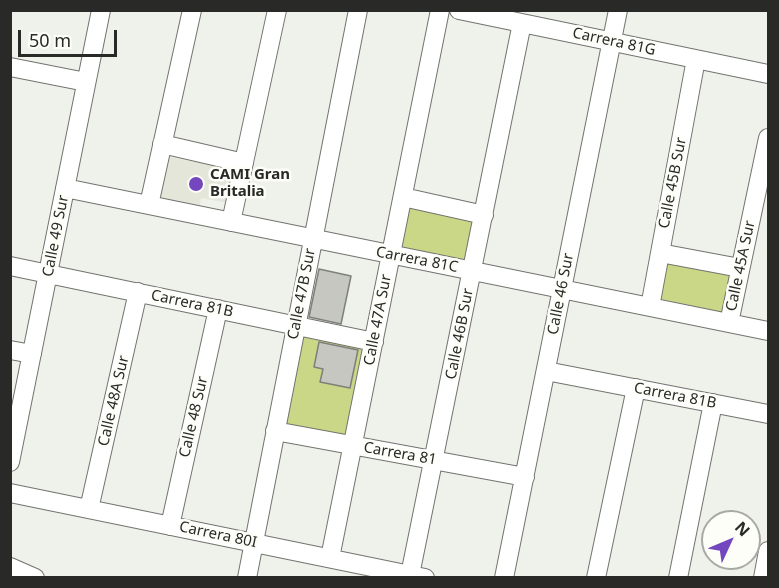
<!DOCTYPE html>
<style>
body{margin:0}
#map{position:relative;width:779px;height:588px;overflow:hidden;background:#eff1eb;font-family:"Noto Sans",sans-serif}
canvas{display:block}
.frame{position:absolute;inset:0;border:12px solid #292927;pointer-events:none}
.north{position:absolute;left:701px;top:510px;width:60px;height:60px;box-sizing:border-box;background:#fdfef8;border:2px solid #a8a9a4;border-radius:50%;rotate:46deg;font-size:16px;font-weight:700;line-height:24px;text-align:center;color:#292927}
.north::after{content:'';display:block;margin:auto;width:21px;height:27px;background:#7447bf;clip-path:polygon(50% 0,100% 100%,50% 72%,0 100%)}
.scale{position:absolute;left:18px;top:30px;width:99px;height:27px;box-sizing:border-box;border:3px solid #292927;border-top:0;padding-left:8px;font-size:18px;line-height:21px;white-space:nowrap;color:#292927;-webkit-text-stroke:4px #fdfef8;paint-order:stroke}
</style>
<div id="map">
<canvas width="779" height="588"></canvas>
<div class="frame"></div>
<div class="north">N</div>
<div class="scale">50 m</div>
</div>
<script>
const ctx = document.querySelector('canvas').getContext('2d');
ctx.lineJoin = 'round';
function fillPath(path, color) { ctx.fillStyle = color; ctx.fill(path, 'evenodd'); }
const shape = rows => new Path2D(rows.map(r => 'M' + r).join(''));
function strokePath(path, color, width, dash) { ctx.strokeStyle = color; ctx.lineWidth = width; ctx.lineCap = dash ? 'butt' : 'round'; ctx.setLineDash(dash || []); ctx.stroke(path); }
function drawText(font, color, halo, rows, align = 'center') {
  ctx.font = font + ' "Noto Sans",sans-serif'; ctx.lineWidth = 5; ctx.setLineDash([]); ctx.textBaseline = 'middle'; ctx.strokeStyle = halo; ctx.fillStyle = color; for (const [text, x, y, turn = 0] of rows) {
    ctx.save(); ctx.translate(x, y); ctx.rotate((+turn || 0) * Math.PI / 180); ctx.textAlign = isNaN(turn) ? turn : align; if (halo) ctx.strokeText(text, 0, 0); ctx.fillText(text, 0, 0); ctx.restore();
  }
}
fillPath(shape([
 [164,156,235,170,229,203,201,198,199,210,156,202]
]), '#e3e6d8');
fillPath(shape([
 [407,205,474,219,465,263,398,249],
 [664,258,733,272,725,313,656,298],
 [299,333,367,347,349,441,281,428]
]), '#c9d787');
const building = shape([
 [319,269,351,276,341,324,309,317,319,269],
 [319,342,358,350,350,388,320,382,323,369,314,367,319,342]
]);
fillPath(building, '#c6c7c1');
strokePath(building, '#7e807a', 1.5);
const minor = shape([
 [459,10,768,74],
 [10,67,86,82],
 [162,144,244,163],
 [65,188,768,331],
 [403,197,484,215],
 [149,205,192,10],
 [231,222,277,10],
 [660,253,740,268],
 [10,266,374,342],
 [650,307,696,59],
 [729,323,768,138],
 [10,350,32,354],
 [546,371,768,414],
 [275,431,525,477],
 [10,462,101,10],
 [10,493,425,578],
 [89,509,138,292],
 [170,526,218,309],
 [330,558,440,10],
 [10,567,35,578],
 [410,575,522,23],
 [247,578,358,10],
 [504,578,618,10],
 [596,578,636,388],
 [678,578,713,403],
 [763,578,768,551]
]);
strokePath(minor, '#73746f', 20);
strokePath(minor, '#fff', 18);
for (const [x, y, r, color] of [
 [196,184,8,"#7447bf"]
]) { const dot = new Path2D(); dot.arc(x, y, r, 0, 2 * Math.PI); ctx.fillStyle = color; ctx.fill(dot); strokePath(dot, '#fdfef8', 2); }
drawText('15px', '#292927', '#fdfef8', [
 ["Carrera 81G",614,42,12],
 ["Calle 45B Sur",673,183,-79],
 ["Calle 49 Sur",56,236,-79],
 ["Carrera 81C",417,260,11],
 ["Calle 45A Sur",741,266,-78],
 ["Calle 47B Sur",302,294,-79],
 ["Calle 46 Sur",561,294,-79],
 ["Carrera 81B",192,304,12],
 ["Calle 47A Sur",378,320,-79],
 ["Calle 46B Sur",460,334,-79],
 ["Carrera 81B",675,396,11],
 ["Calle 48A Sur",114,401,-77],
 ["Calle 48 Sur",194,417,-77],
 ["Carrera 81",400,454,10],
 ["Carrera 80I",218,535,12]
]);
drawText('bold 15px', '#292927', '#fdfef8', [
 ["CAMI Gran",210,175],
 ["Britalia",210,192]
], 'left');
</script>
